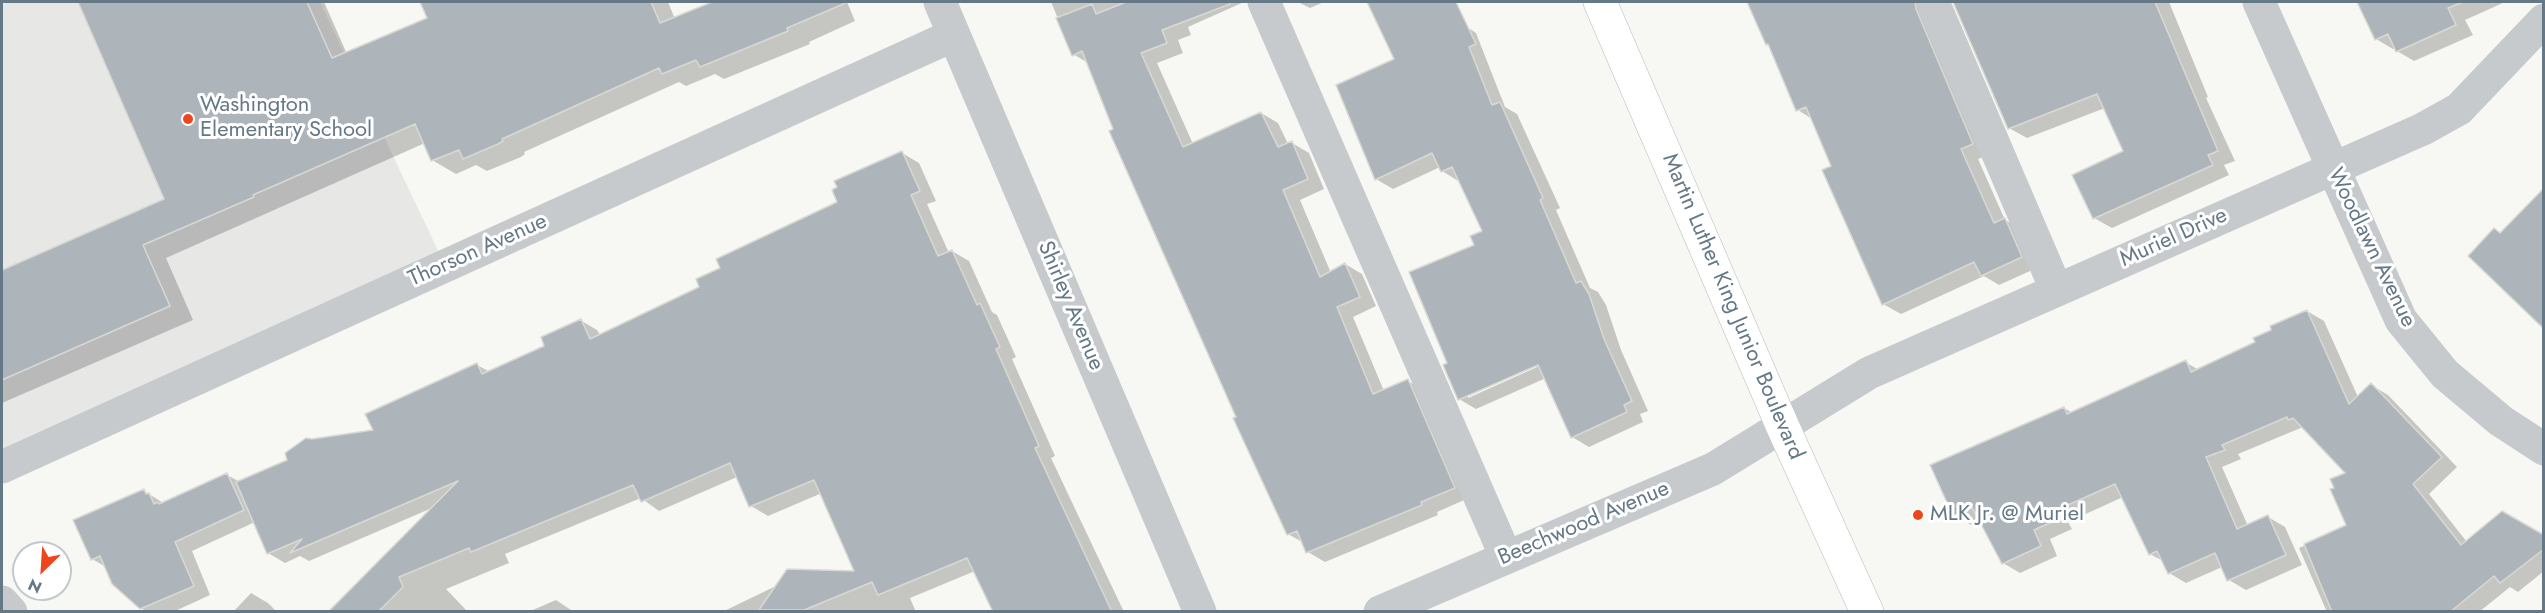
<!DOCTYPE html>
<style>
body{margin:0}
#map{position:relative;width:2545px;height:613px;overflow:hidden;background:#f7f7f3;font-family:Jost,sans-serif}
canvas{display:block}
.frame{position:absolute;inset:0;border:3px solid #647886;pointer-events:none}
.north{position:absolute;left:12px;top:541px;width:60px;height:60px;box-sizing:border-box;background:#fff;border:2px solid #c1c9cf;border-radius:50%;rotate:205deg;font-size:16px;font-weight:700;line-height:24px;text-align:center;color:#647886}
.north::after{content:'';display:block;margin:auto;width:21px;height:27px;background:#ee451c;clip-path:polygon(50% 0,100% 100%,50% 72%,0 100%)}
</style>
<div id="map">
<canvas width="2545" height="613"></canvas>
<div class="frame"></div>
<div class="north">N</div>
</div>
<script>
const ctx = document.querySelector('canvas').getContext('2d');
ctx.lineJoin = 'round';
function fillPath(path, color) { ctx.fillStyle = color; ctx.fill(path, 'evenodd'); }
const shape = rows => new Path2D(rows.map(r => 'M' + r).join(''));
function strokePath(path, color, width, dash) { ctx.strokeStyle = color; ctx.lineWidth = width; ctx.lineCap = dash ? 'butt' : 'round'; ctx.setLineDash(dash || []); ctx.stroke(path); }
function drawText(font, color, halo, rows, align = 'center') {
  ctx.font = font + ' Jost,sans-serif'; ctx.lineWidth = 6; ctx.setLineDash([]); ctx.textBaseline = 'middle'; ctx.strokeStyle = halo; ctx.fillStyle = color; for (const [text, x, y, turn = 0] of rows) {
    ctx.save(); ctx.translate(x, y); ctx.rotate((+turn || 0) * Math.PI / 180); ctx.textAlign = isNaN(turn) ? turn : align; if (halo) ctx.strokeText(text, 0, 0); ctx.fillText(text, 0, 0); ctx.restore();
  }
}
fillPath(shape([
 [2,2,320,2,442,259,2,459]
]), '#e7e8e6');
fillPath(shape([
 [79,2,324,2,347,54,429,18,422,2,668,2,675,19,715,2,847,2,855,21,809,42,810,44,724,79,715,74,686,86,679,82,524,152,525,154,521,157,487,171,476,165,456,174,432,160,425,143,166,258,193,320,2,403,2,272,166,200],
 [1051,2,1244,2,1188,27,1191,35,1178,40,1183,53,1157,63,1193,144,1261,113,1278,123,1288,144,1292,143,1309,153,1324,189,1300,200,1331,273,1345,264,1362,274,1376,306,1353,317,1384,391,1408,381,1425,391,1471,497,1437,512,1438,515,1325,562,1308,552,1304,543,1288,534,1088,63,1073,54],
 [1298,2,1324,2,1310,8],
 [1369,2,1456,2,1467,27,1476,33,1505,107,1517,114,1560,208,1556,210,1590,288,1598,292,1606,305,1621,350,1648,411,1640,414,1643,422,1589,447,1572,437,1546,378,1476,409,1459,399,1449,364,1476,245,1484,232,1460,182,1442,171,1440,167,1393,189,1376,179,1396,59],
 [1545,360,1546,363,1468,398,1468,394],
 [1755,2,1935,2,1990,154,1978,159,2005,220,2023,230,2039,267,1999,285,1984,276,1901,314,1883,304,1833,167,1812,119,1798,110,1770,46,1767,44],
 [1955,2,2169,2,2208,97,2206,98,2235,161,2224,165,2229,175,2112,228,2094,218,2125,152,2105,108,2027,138,2009,128],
 [2359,2,2505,2,2465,20,2473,35,2414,61,2397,51,2396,47,2393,49,2376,39],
 [902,153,919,163,936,201,927,204,949,253,952,251,969,261,992,312,997,315,1016,357,1012,359,1055,456,1051,458,1124,612,994,612,975,571,910,598,916,612,722,612,778,585,856,573,822,493,768,516,751,506,737,477,659,511,641,498,505,554,509,563,446,589,468,612,330,612,432,508,309,561,300,556,285,563,268,553,255,522,192,551,210,595,173,612,147,612,141,608,106,567,92,559,144,491,165,504,227,475,240,482,289,461,312,441,375,431,477,365,490,372,546,347,580,320,597,330,600,335,701,288,722,269,839,203],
 [2307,311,2324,321,2358,397,2371,385,2388,395,2457,467,2429,494,2467,542,2544,537,2544,571,2518,592,2510,587,2479,612,2327,612,2299,548,2348,526,2348,473,2303,427,2238,454,2241,459,2222,467,2248,526,2268,517,2285,527,2302,565,2246,590,2229,580,2222,567,2186,583,2169,573,2163,561,2150,554,2123,497,2068,522,2072,529,2050,539,2057,556,2020,573,2003,563,1981,520,1971,525,1954,515,2064,408,2073,413,2185,362,2199,370,2257,342],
 [251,593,268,603,277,612,233,612],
 [556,600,574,612,528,612]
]), '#0003');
const building = shape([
 [78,2,307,2,332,58,427,18,420,2,651,2,660,23,712,2,848,2,787,28,788,31,700,67,696,60,662,74,659,68,502,139,503,141,498,144,463,159,459,150,431,161,415,124,253,195,254,197,143,245,170,306,2,380,2,270,164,199,78,2],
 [1126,2,1229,2,1230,4,1162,30,1167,43,1141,53,1183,147,1261,112,1278,147,1292,141,1308,179,1283,190,1320,277,1345,263,1360,297,1337,307,1373,394,1408,379,1455,488,1421,502,1422,505,1306,553,1297,531,1287,535,1233,418,1236,417,1109,131,1113,129,1082,51,1072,56,1056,18,1092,4,1096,14,1126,2],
 [1367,2,1456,2,1476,44,1469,47,1492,105,1500,102,1543,198,1540,200,1576,283,1581,281,1589,294,1604,339,1632,401,1624,405,1627,412,1571,438,1538,365,1458,400,1443,365,1447,363,1409,272,1474,245,1470,236,1482,231,1452,167,1441,172,1432,153,1375,180,1336,85,1394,59,1367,2],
 [1747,2,1915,2,1916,9,1973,144,1961,149,1994,223,2005,218,2022,257,1981,276,1974,262,1882,305,1822,170,1831,166,1806,107,1796,111,1768,44,1766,45,1747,2],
 [1953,2,2155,2,2218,151,2208,155,2213,165,2093,219,2072,175,2123,151,2097,94,2008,129,1953,2],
 [2357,2,2463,2,2448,8,2456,25,2396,52,2388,34,2375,40,2357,2],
 [902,151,920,191,911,195,938,256,952,250,977,305,980,303,1000,347,996,349,1039,446,1035,448,1112,612,993,612,967,558,878,595,872,582,804,610,759,610,787,569,854,571,814,480,749,507,730,463,641,502,633,485,471,552,469,548,399,577,403,587,378,612,328,612,458,481,290,553,302,539,267,554,236,482,287,460,285,453,306,438,312,439,373,430,365,414,477,363,482,374,544,346,541,337,581,319,590,339,699,287,696,279,720,268,716,259,837,202,832,190,837,187,834,181,902,151],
 [2544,188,2544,329,2468,256,2494,228,2500,233,2544,188],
 [2307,310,2349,404,2371,383,2442,457,2413,484,2461,545,2502,511,2544,535,2544,549,2500,583,2494,576,2450,612,2332,612,2304,544,2346,525,2330,489,2334,488,2330,479,2345,473,2293,418,2288,420,2287,417,2222,445,2225,450,2206,457,2237,529,2268,515,2286,555,2227,581,2215,553,2168,574,2157,551,2149,555,2115,484,2052,512,2056,520,2034,530,2041,546,2002,564,1972,507,1953,516,1930,465,2064,407,2067,414,2186,360,2191,372,2255,342,2253,338,2271,330,2270,326,2307,310],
 [227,473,244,510,175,542,194,586,140,609,112,584,100,556,91,560,73,520,144,489,146,494,149,493,154,504,158,502,159,504,227,473]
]);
fillPath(building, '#adb5ba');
strokePath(building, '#d8d8d5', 1.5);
const major = shape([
 [1600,2,1782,425,1867,612]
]);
strokePath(major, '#b7bcbf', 34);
strokePath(shape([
 [940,2,1200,612],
 [1264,2,1506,557],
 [1933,2,2056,289],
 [2259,2,2401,320,2445,374,2501,421,2544,449],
 [2,467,954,35],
 [2,602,11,612],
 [1380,612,1713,469,1869,373,2423,129,2459,109,2544,20]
]), '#c6cacd', 33);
strokePath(major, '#fff', 33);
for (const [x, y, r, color] of [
 [188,119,6,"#ee451c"],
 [1918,515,6,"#ee451c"]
]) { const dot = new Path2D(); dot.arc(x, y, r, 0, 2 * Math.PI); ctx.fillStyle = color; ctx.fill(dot); strokePath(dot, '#fff', 2); }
drawText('22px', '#647886', '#fff', [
 ["Washington",200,106],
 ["Elementary School",200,131],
 ["MLK Jr. @ Muriel",1930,515]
], 'left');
drawText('22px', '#647886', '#fff', [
 ["Muriel Drive",2174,238,-24],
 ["Woodlawn Avenue",2371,248,64],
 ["Thorson Avenue",478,251,-24],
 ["Shirley Avenue",1070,306,67],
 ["Martin Luther King Junior Boulevard",1732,307,67],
 ["Beechwood Avenue",1584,524,-23]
]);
</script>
